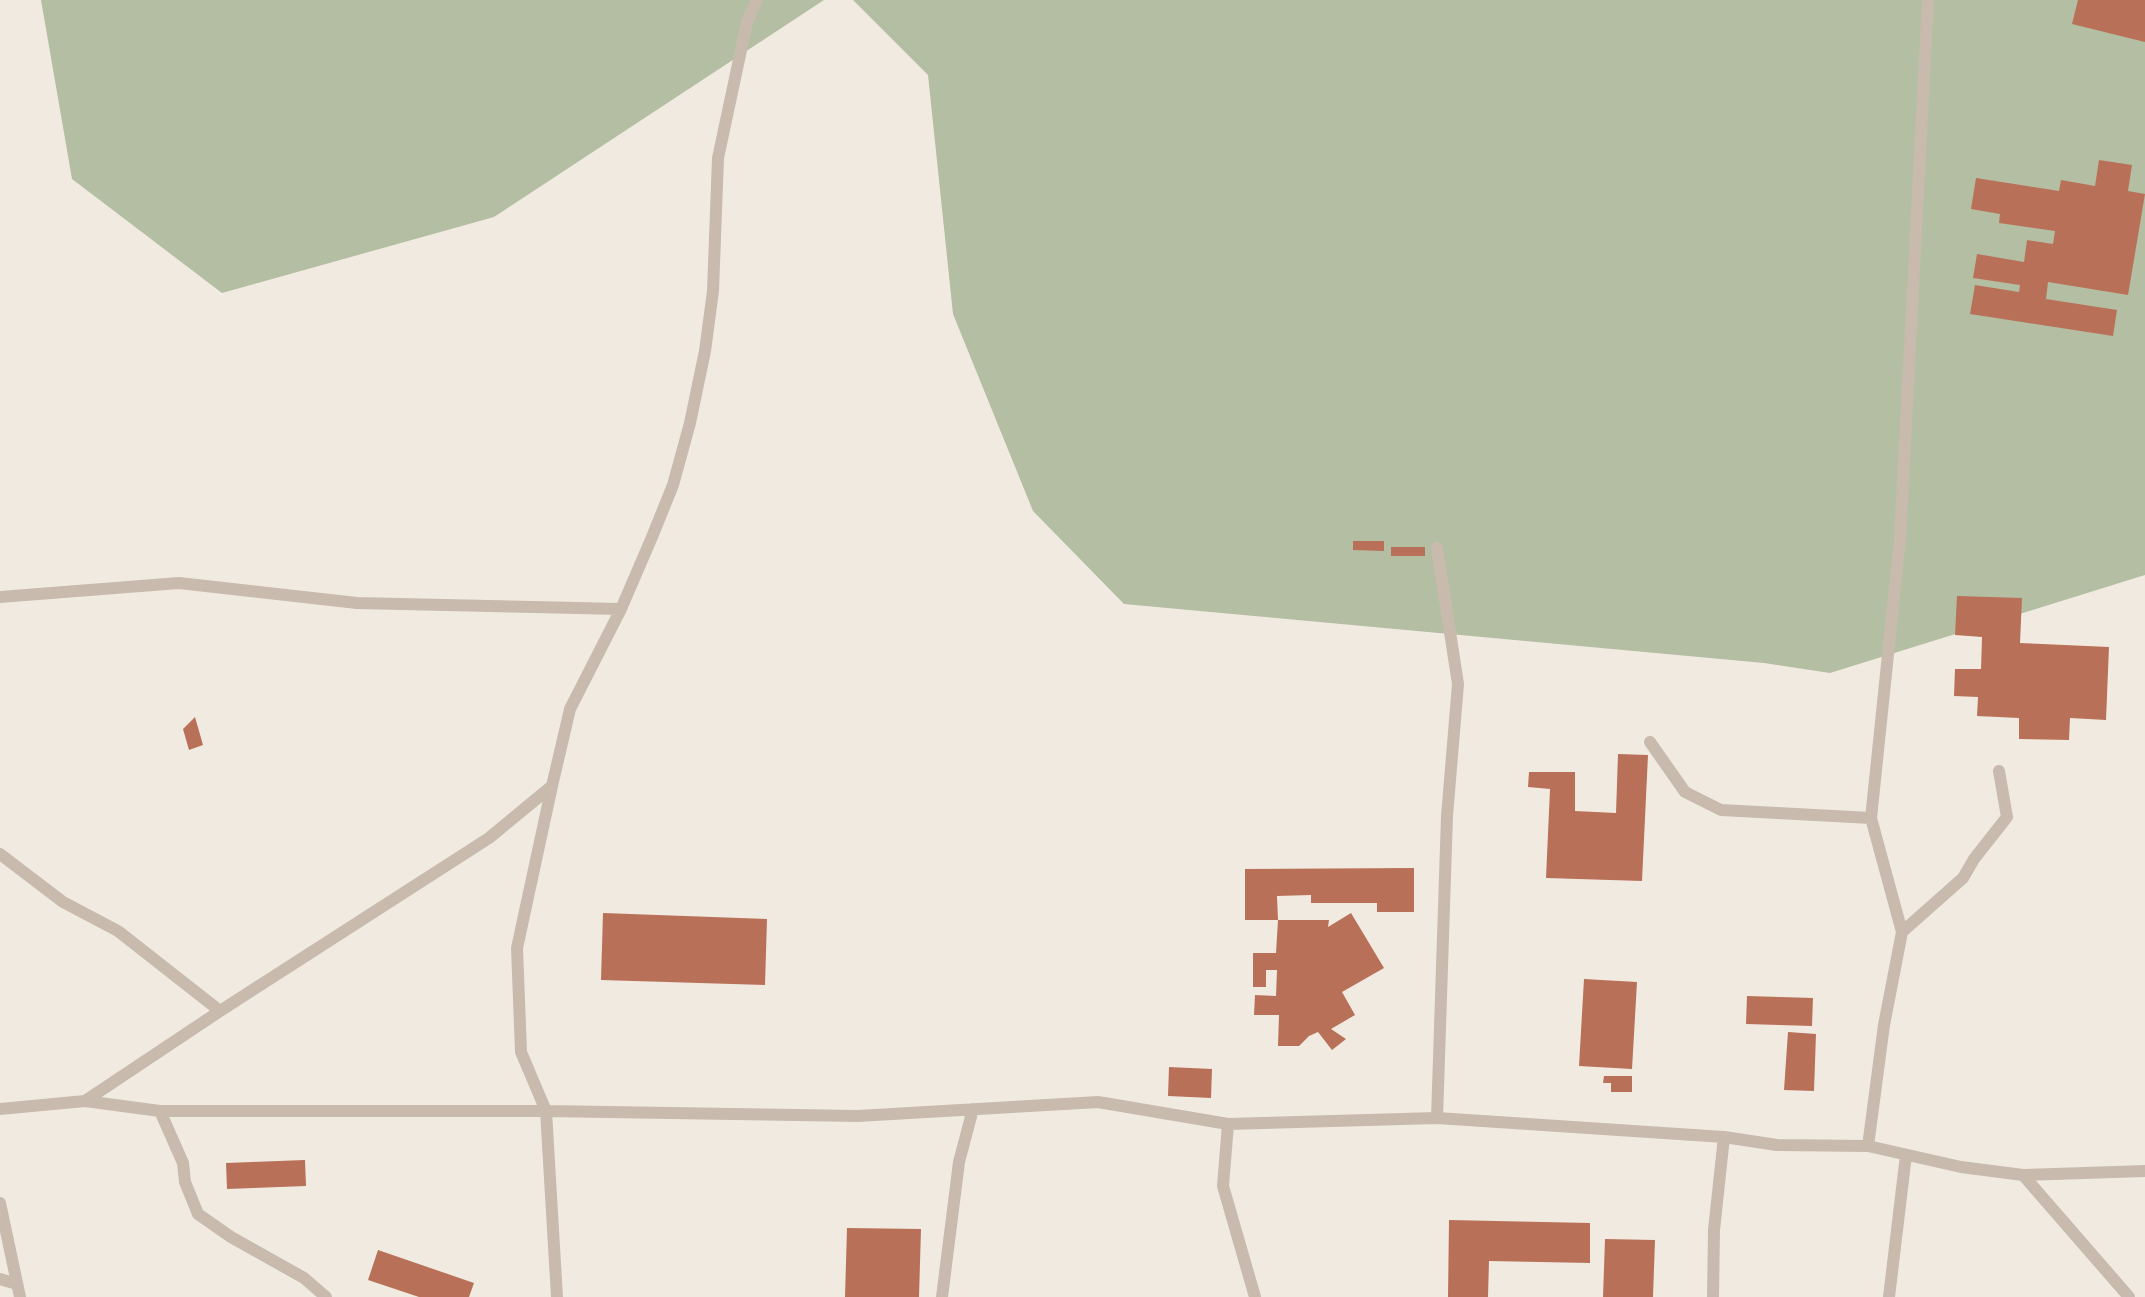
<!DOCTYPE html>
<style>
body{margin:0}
canvas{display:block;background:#f1eae1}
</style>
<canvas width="2145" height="1297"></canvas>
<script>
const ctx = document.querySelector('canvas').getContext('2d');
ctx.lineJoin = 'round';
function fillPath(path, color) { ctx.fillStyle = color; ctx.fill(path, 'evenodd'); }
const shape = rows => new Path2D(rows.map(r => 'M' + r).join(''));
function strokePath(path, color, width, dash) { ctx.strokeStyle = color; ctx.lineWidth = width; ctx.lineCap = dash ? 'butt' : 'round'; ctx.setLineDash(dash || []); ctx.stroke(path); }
fillPath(shape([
 [41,0,824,0,494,217,222,293,72,179],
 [853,0,2145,0,2145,575,1830,673,1764,663,1124,604,1033,511,953,314,928,75]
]), '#b4bea3');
fillPath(shape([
 [2078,0,2145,0,2145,42,2072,24],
 [2099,160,2132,165,2128,191,2145,194,2128,295,2048,282,2046,299,2117,310,2113,336,1970,314,1975,285,2019,292,2020,285,1973,278,1977,254,2024,262,2027,240,2053,244,2055,231,1999,223,2000,214,1971,209,1976,178,2059,191,2061,180,2095,186],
 [1353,541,1384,541,1384,551,1353,550],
 [1391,547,1425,547,1425,556,1391,556],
 [1957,596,2022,598,2020,643,2109,647,2106,720,2070,718,2069,740,2019,739,2019,718,1977,716,1978,697,1954,696,1955,669,1981,669,1982,637,1955,635],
 [195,717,203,745,189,750,183,729],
 [1618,754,1648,755,1642,881,1546,878,1550,789,1528,787,1529,772,1575,772,1575,811,1616,813],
 [1414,868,1414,912,1377,912,1377,903,1311,903,1311,895,1277,896,1278,920,1245,920,1245,869],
 [603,913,767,919,765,985,601,980],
 [1351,913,1384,968,1342,992,1355,1015,1331,1029,1346,1039,1332,1050,1318,1032,1309,1036,1299,1046,1278,1046,1279,1015,1254,1015,1255,995,1276,996,1277,970,1266,970,1266,987,1253,987,1253,953,1276,953,1278,920,1329,920,1328,927],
 [1584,979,1637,982,1632,1069,1579,1066],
 [1747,996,1813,998,1812,1026,1746,1024],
 [1788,1032,1816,1034,1814,1091,1784,1090],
 [1169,1067,1212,1069,1211,1098,1168,1096],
 [1604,1076,1632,1076,1632,1092,1611,1092,1611,1083,1603,1083],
 [305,1160,306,1186,227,1189,226,1163],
 [1449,1220,1590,1223,1590,1263,1489,1261,1488,1297,1448,1297],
 [847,1228,921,1229,919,1297,845,1297],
 [1605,1239,1655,1240,1653,1297,1603,1297],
 [378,1250,474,1283,469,1297,419,1297,368,1280]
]), '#b87158');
strokePath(shape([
 [1437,548,1458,684,1447,816,1437,1118],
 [0,597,179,583,357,603,621,609],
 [1650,742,1685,792,1721,810,1871,818],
 [552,786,517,948,521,1052,546,1111,557,1297],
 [0,854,63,902,118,931,220,1011],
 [1902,932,1963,878,1974,859,2007,817,1999,771],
 [85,1101,220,1011,489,838,552,786,570,709,621,609,652,537,673,485,690,423,705,351,713,291,718,158,747,22,757,0],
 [0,1109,85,1101,160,1111,546,1111,858,1116,1098,1102,1228,1124,1437,1118,1724,1137,1777,1145,1868,1146,1961,1167,2023,1175,2145,1171],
 [160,1111,183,1163,185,1182,198,1214,231,1237,304,1278,326,1297],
 [1228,1124,1223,1186,1255,1297],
 [1868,1146,1884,1025,1902,932,1871,818,1900,539,1928,0],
 [2023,1175,2129,1297],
 [0,1203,20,1297],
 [0,1279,17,1284],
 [942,1297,959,1162,973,1109],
 [1713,1297,1714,1230,1724,1137],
 [1889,1297,1906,1155]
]), '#c8bbae', 12);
</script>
